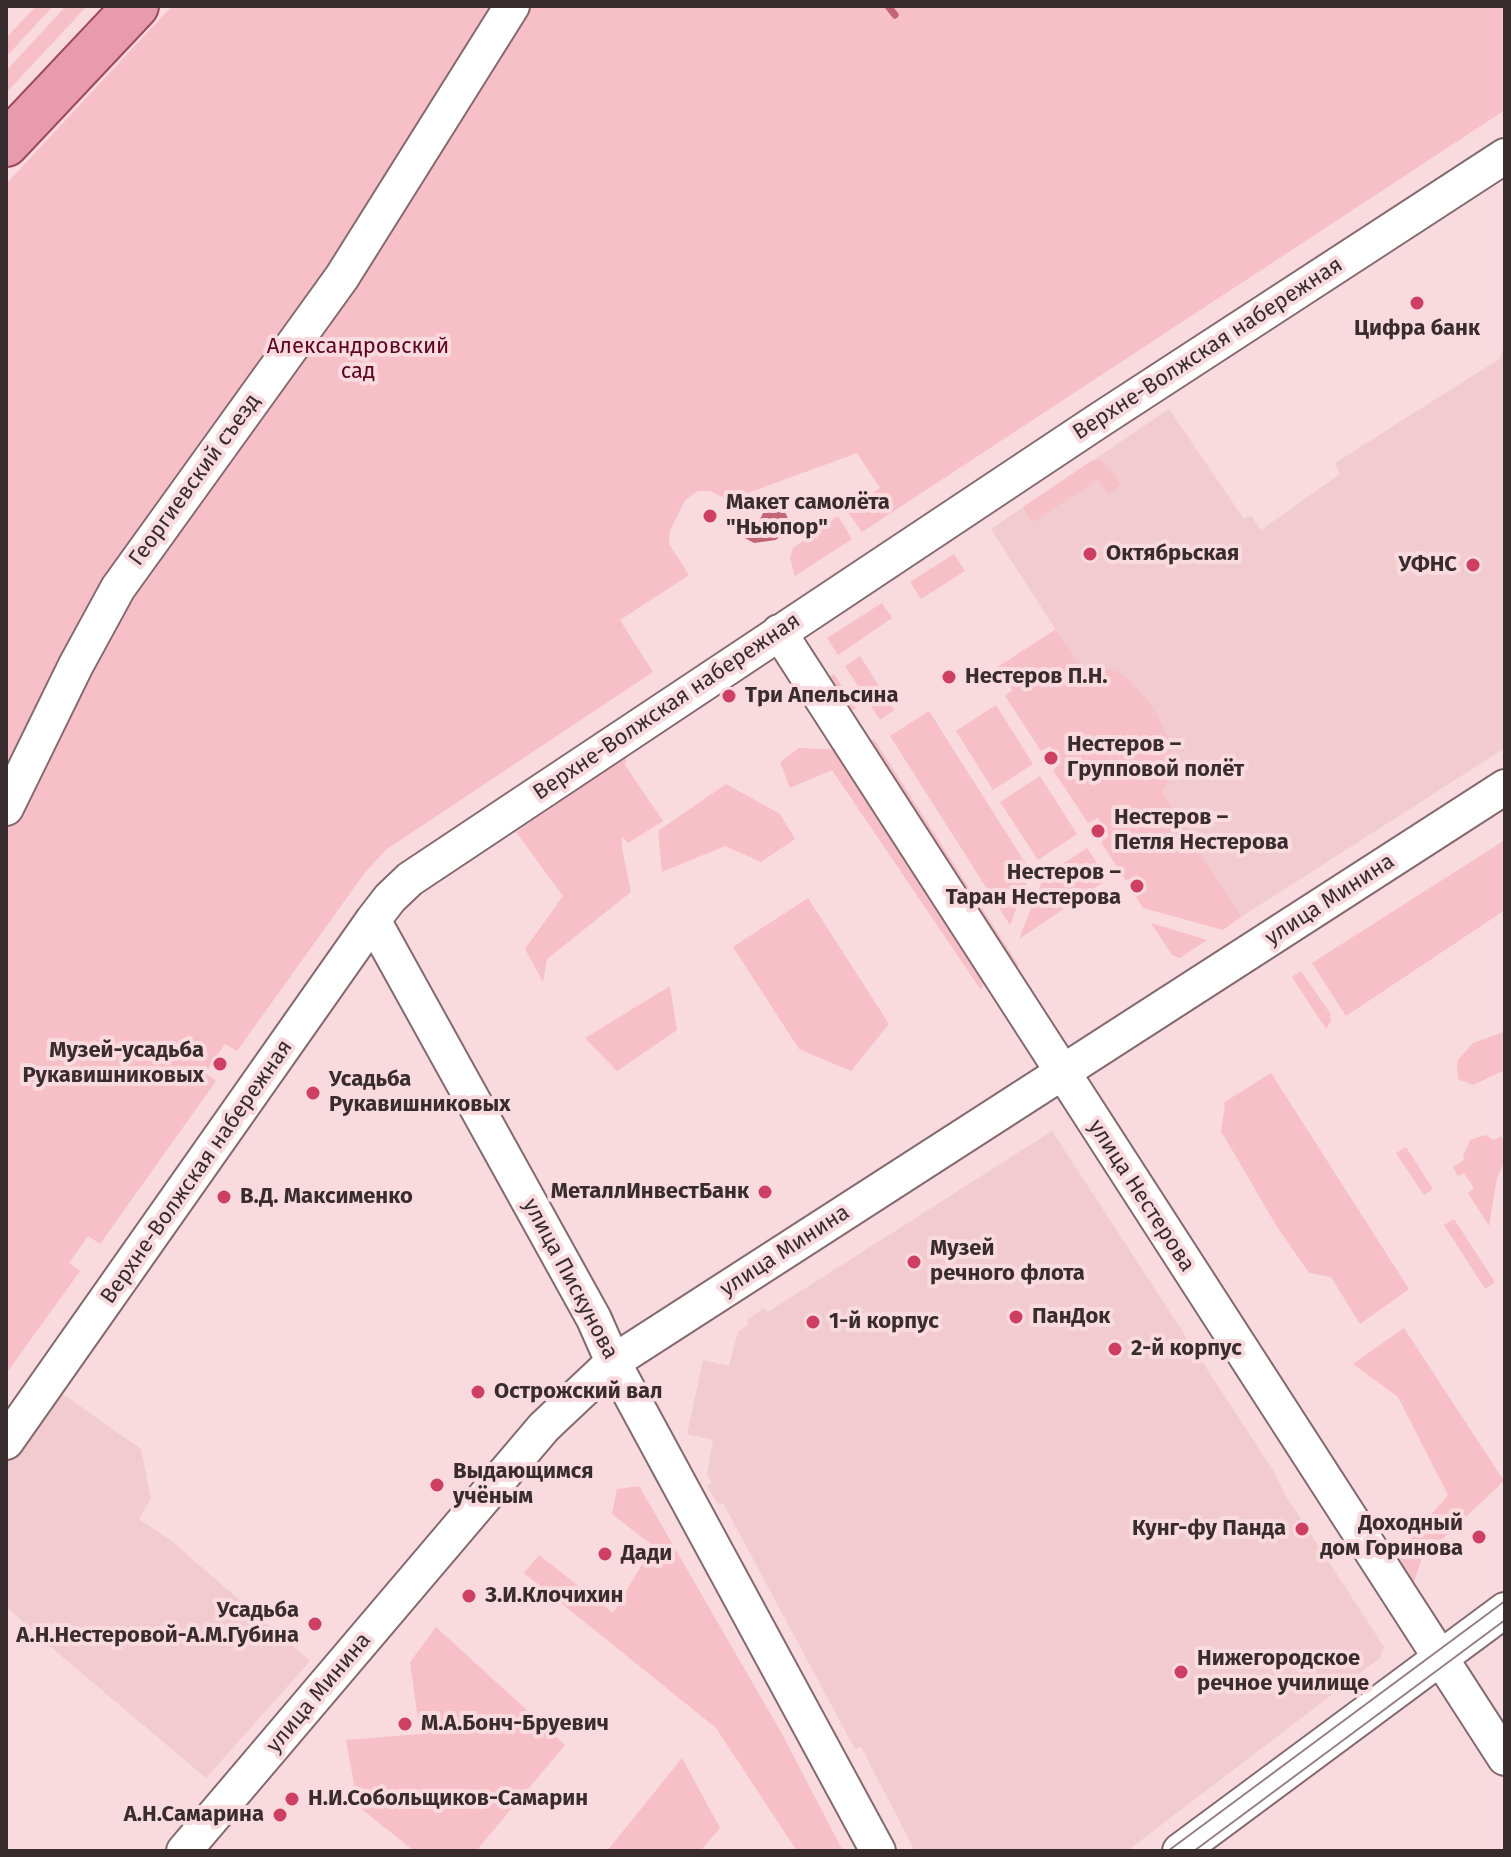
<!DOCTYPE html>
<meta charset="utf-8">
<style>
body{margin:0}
#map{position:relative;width:1511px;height:1857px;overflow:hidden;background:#f9dade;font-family:"Fira Sans",sans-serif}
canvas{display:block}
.frame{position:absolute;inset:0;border:8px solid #382c2e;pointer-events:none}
</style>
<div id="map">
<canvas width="1511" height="1857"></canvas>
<div class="frame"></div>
</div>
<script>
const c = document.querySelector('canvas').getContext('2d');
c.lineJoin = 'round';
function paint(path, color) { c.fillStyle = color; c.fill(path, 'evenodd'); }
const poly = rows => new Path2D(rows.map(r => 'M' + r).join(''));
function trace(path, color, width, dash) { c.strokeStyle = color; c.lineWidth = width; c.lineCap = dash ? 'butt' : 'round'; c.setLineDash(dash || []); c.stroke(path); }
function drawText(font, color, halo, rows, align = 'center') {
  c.font = font + ' "Fira Sans",sans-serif'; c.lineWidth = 8; c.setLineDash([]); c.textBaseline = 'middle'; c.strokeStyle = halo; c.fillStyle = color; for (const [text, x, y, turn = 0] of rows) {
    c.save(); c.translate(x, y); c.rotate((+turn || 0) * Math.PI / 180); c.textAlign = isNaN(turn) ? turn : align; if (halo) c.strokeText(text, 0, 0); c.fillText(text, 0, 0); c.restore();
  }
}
paint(poly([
 [1505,345,1505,748,1241,917,991,529,1169,409,1244,519,1251,516,1261,530,1340,474,1335,463,1499,359],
 [1052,1131,1274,1472,1284,1493,1384,1647,1380,1658,1127,1851,915,1851,861,1747,855,1749,723,1503,718,1504,707,1486,712,1483,707,1474,713,1440,687,1434,703,1360,729,1366,738,1332,749,1324,747,1320,764,1308,768,1312],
 [50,1385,141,1449,151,1499,139,1519,169,1539,310,1661,206,1778,46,1643,6,1606,6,1447]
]), '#f1cbd0');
paint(poly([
 [36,6,53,6,6,57,6,38],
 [66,6,87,6,6,93,6,71],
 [172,6,1505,6,1505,110,862,532,847,511,880,488,857,453,729,500,710,491,698,491,685,500,670,531,669,544,689,575,620,620,653,672,387,849,366,871,237,1051,225,1044,205,1073,216,1081,100,1244,88,1236,69,1263,80,1271,6,1374,6,184],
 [1099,460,1106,464,1121,485,1108,494,1098,479,1033,522,1023,507,1091,461],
 [838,516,852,539,795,576,790,558,793,548],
 [954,554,965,571,921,599,910,582],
 [882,603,892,618,838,655,827,638],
 [1056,629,1083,669,1099,667,1116,671,1128,679,1145,697,1158,717,1169,739,1171,765,1167,783,1162,792,1241,917,1223,930,1143,908,1136,897,1147,890,1137,875,1126,881,1101,842,1109,836,1098,818,1088,823,1053,770,1061,763,1050,746,1041,751,1005,696,1012,690,1004,677,996,682,990,672],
 [860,656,894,710,880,720,845,666],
 [834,674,856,708,842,717,820,683],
 [996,705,1033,764,993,790,956,731],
 [929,711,1031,872,1010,925,890,736],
 [874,739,1019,966,1006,974,862,747],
 [799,748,847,750,989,971,981,990,832,770,790,788,780,762],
 [626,757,625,765,663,821,628,843,622,836,622,848,631,892,547,959,543,982,525,949,563,896,516,832],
 [1040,776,1077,834,1038,860,1000,802],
 [726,784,780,814,795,839,761,862,725,846,662,872,658,831],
 [1505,840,1505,910,1346,1016,1312,963],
 [1087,848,1108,879,1019,939,1044,876],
 [808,898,889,1024,851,1071,799,1049,733,947],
 [1151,923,1207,940,1180,958,1172,955],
 [1301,971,1330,1013,1331,1021,1326,1029,1292,977],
 [670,986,677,1030,617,1071,585,1038],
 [1505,1028,1505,1070,1473,1085,1458,1079,1457,1061,1473,1043,1501,1033],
 [1271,1073,1409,1289,1360,1324,1331,1277,1309,1273,1276,1225,1221,1131,1225,1106,1223,1103],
 [1486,1135,1494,1140,1501,1136,1505,1144,1505,1160,1497,1178,1489,1226,1468,1193,1474,1188,1464,1173,1458,1176,1453,1167,1464,1160,1463,1156,1470,1140],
 [1406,1147,1433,1189,1424,1195,1396,1153],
 [1454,1219,1495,1282,1485,1289,1444,1225],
 [1404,1328,1504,1481,1422,1558,1412,1588,1392,1560,1448,1495,1398,1397,1353,1364],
 [639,1486,782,1734,843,1851,797,1851,716,1728,524,1573,539,1555,613,1613,653,1546,612,1514,617,1489],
 [436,1627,565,1745,476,1851,414,1851,358,1806,346,1740,420,1734,410,1662],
 [682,1758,720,1828,700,1851,607,1851]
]), '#f7bfc7');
paint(poly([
 [775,507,785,512,789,521,785,531,776,540,754,543,736,533,736,526,741,524,748,523,751,528,756,528,763,513]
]), '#c26576');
trace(poly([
 [888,6,895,15]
]), '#c26576', 7);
const minor = poly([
 [779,632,1505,1758],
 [6,808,76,665,118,588,342,277,512,6],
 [373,920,594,1319,613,1362,878,1851],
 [6,1442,373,920,390,898,410,879,1098,421,1505,156],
 [184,1851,544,1427,613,1362,1505,787],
 [1180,1851,1505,1610]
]);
const major = poly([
 [6,144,136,6]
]);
trace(minor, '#846a6e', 38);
trace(major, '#9f495c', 48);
trace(minor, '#fff', 34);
trace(major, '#e79bac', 44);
trace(poly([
 [1168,1851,1505,1601],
 [1194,1851,1505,1620]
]), '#958083', 2);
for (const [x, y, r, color] of [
 [1417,303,8,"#ce3f64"],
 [710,516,8,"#ce3f64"],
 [1090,554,8,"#ce3f64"],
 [1473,565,8,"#ce3f64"],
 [949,677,8,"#ce3f64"],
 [729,696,8,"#ce3f64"],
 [1051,758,8,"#ce3f64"],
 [1098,831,8,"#ce3f64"],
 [1137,886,8,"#ce3f64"],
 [220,1064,8,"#ce3f64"],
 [313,1093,8,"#ce3f64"],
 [765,1192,8,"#ce3f64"],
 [224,1197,8,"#ce3f64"],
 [914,1262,8,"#ce3f64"],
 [1016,1317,8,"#ce3f64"],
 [813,1322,8,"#ce3f64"],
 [1115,1349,8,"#ce3f64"],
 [478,1392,8,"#ce3f64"],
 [437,1485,8,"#ce3f64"],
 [1302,1529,8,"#ce3f64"],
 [1479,1537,8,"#ce3f64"],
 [605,1554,8,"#ce3f64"],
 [469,1596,8,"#ce3f64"],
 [315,1624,8,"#ce3f64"],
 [1181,1672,8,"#ce3f64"],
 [405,1724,8,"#ce3f64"],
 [292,1799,8,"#ce3f64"],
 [280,1815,8,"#ce3f64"]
]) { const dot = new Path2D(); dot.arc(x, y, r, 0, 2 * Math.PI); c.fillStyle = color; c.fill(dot); trace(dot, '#f9dade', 3); }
drawText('bold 22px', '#382c2e', '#f9dade', [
 ["Цифра банк",1417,329,"center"],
 ["Макет самолёта",726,503],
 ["\"Ньюпор\"",726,528],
 ["Октябрьская",1106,554],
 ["УФНС",1457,565,"right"],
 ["Нестеров П.Н.",965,677],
 ["Три Апельсина",745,696],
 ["Нестеров –",1067,745],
 ["Групповой полёт",1067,770],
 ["Нестеров –",1114,818],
 ["Петля Нестерова",1114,843],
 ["Нестеров –",1121,873,"right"],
 ["Таран Нестерова",1121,898,"right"],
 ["Музей-усадьба",204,1051,"right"],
 ["Рукавишниковых",204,1076,"right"],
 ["Усадьба",329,1080],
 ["Рукавишниковых",329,1105],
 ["МеталлИнвестБанк",749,1192,"right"],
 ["В.Д. Максименко",240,1197],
 ["Музей",930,1249],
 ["речного флота",930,1274],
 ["ПанДок",1032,1317],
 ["1-й корпус",829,1322],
 ["2-й корпус",1131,1349],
 ["Острожский вал",494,1392],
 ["Выдающимся",453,1472],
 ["учёным",453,1497],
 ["Доходный",1463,1524,"right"],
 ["дом Горинова",1463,1549,"right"],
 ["Кунг-фу Панда",1286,1529,"right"],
 ["Дади",621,1554],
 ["З.И.Клочихин",485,1596],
 ["Усадьба",299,1611,"right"],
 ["А.Н.Нестеровой-А.М.Губина",299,1636,"right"],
 ["Нижегородское",1197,1659],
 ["речное училище",1197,1684],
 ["М.А.Бонч-Бруевич",421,1724],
 ["Н.И.Собольщиков-Самарин",308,1799],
 ["А.Н.Самарина",264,1815,"right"]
], 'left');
drawText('22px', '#5d0423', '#f9dade', [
 ["Александровский",358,347],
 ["сад",358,372]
]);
drawText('22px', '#382c2e', '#f9dade', [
 ["Верхне-Волжская набережная",1208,349,-33],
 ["Георгиевский съезд",195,480,-54],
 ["Верхне-Волжская набережная",667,707,-34],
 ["улица Минина",1330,900,-33],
 ["Верхне-Волжская набережная",197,1172,-55],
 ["улица Нестерова",1141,1196,57],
 ["улица Минина",785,1251,-33],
 ["улица Пискунова",570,1279,62],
 ["улица Минина",319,1693,-50]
]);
</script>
